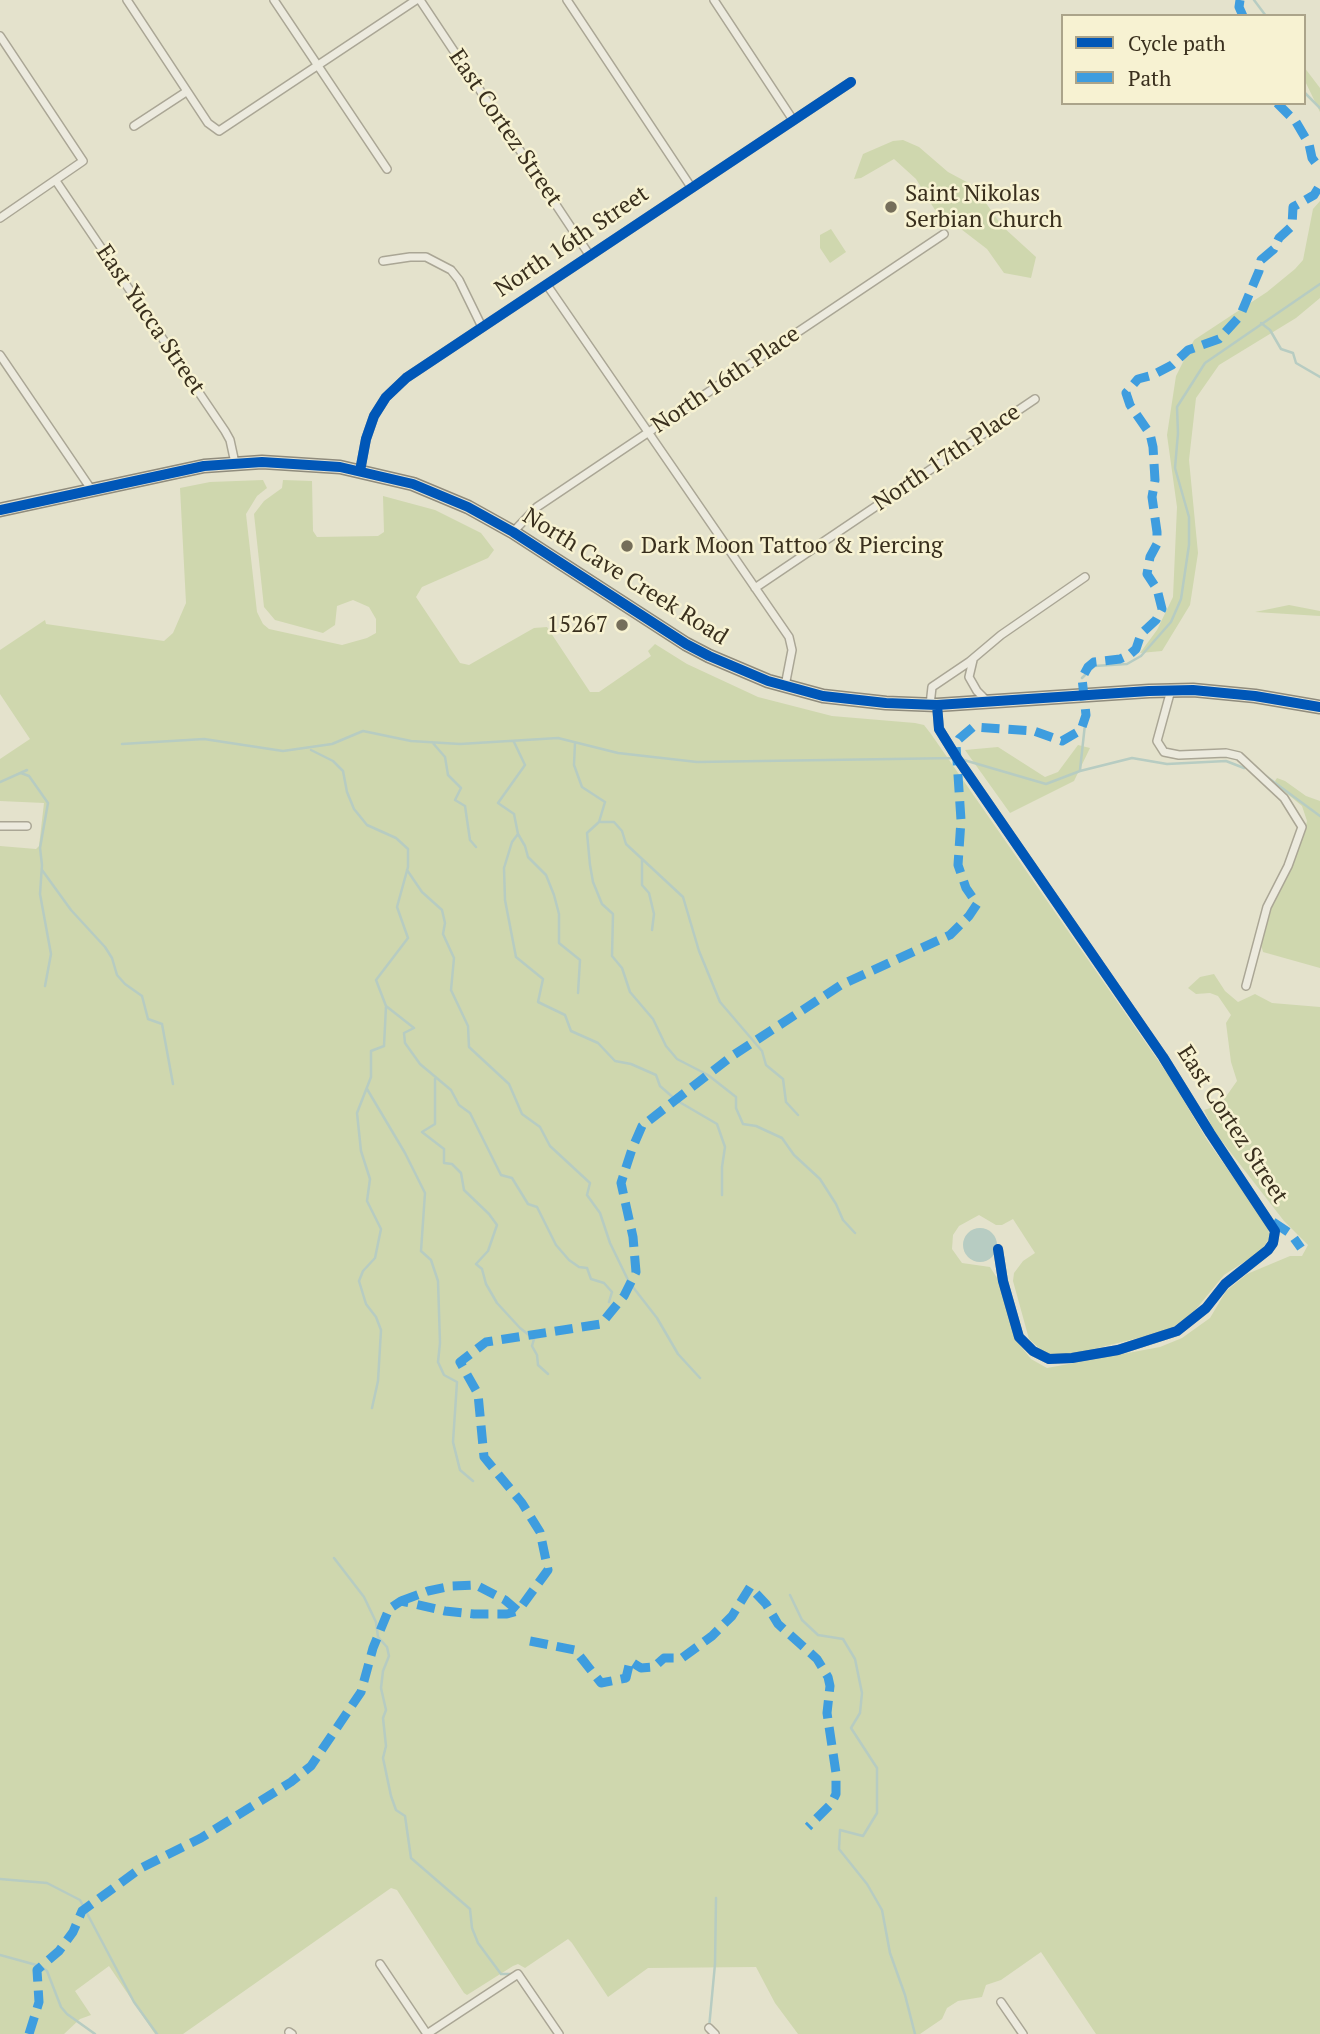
<!DOCTYPE html>
<style>
body{margin:0}
#map{position:relative;width:1320px;height:2034px;overflow:hidden;background:#e4e2cc;font-family:"PT Serif",serif}
canvas{display:block}
.legend{position:absolute;left:1061px;top:14px;width:245px;height:91px;box-sizing:border-box;background:#f7f2d2;border:2px solid #aba48a;margin:0;padding:9px 12px;list-style:none;font-size:21px;color:#392f1d}
.legend li{display:flex;align-items:center;gap:14px;height:35px}
.legend b{width:35px;border:2px solid #aba48a}
</style>
<div id="map">
<canvas width="1320" height="2034"></canvas>
<ul class="legend">
<li><b style="height:9px;background:#0057b8"></b>Cycle path</li>
<li><b style="height:9px;background:#3e9ddf"></b>Path</li>
</ul>
</div>
<script>
const c = document.querySelector('canvas').getContext('2d');
c.lineJoin = 'round';
function paint(path, color) { c.fillStyle = color; c.fill(path, 'evenodd'); }
const poly = rows => new Path2D(rows.map(r => 'M' + r).join(''));
function trace(path, color, width, dash) { c.strokeStyle = color; c.lineWidth = width; c.lineCap = dash ? 'butt' : 'round'; c.setLineDash(dash || []); c.stroke(path); }
function drawText(font, color, halo, rows, align = 'center') {
  c.font = font + ' "PT Serif",serif'; c.lineWidth = 5; c.setLineDash([]); c.textBaseline = 'middle'; c.strokeStyle = halo; c.fillStyle = color; for (const [text, x, y, turn = 0] of rows) {
    c.save(); c.translate(x, y); c.rotate((+turn || 0) * Math.PI / 180); c.textAlign = isNaN(turn) ? turn : align; if (halo) c.strokeText(text, 0, 0); c.fillText(text, 0, 0); c.restore();
  }
}
paint(poly([
 [1304,67,1320,88,1320,112,1304,79],
 [903,140,919,147,948,172,974,186,1002,226,1036,257,1031,278,1004,273,987,249,961,229,943,223,916,179,894,159,861,178,854,179,863,154,893,141],
 [1320,201,1320,298,1296,318,1219,365,1196,398,1189,460,1198,553,1190,605,1162,651,1140,653,1157,630,1173,597,1177,507,1167,435,1176,376,1194,340,1267,292,1295,269,1303,260,1313,209],
 [831,229,846,252,830,263,820,248,820,235],
 [263,480,267,488,257,496,246,514,257,612,263,624,269,629,342,645,367,638,376,633,376,619,369,607,353,600,337,606,335,625,323,633,275,620,264,607,254,514,264,501,282,488,283,480,312,481,313,531,317,537,378,536,384,532,383,496,435,510,481,533,494,550,488,558,422,587,416,597,460,663,469,665,534,628,547,627,590,692,599,692,651,656,648,651,655,644,687,664,758,697,832,716,915,723,924,725,931,734,1171,1079,1207,1140,1267,1225,1270,1237,1261,1251,1224,1275,1192,1314,1167,1331,1057,1358,1041,1350,1029,1339,1013,1281,1014,1273,1023,1261,1035,1253,1013,1219,1002,1225,996,1225,979,1215,959,1226,953,1235,952,1249,962,1263,990,1267,1001,1284,1017,1341,1031,1359,1047,1368,1160,1347,1182,1338,1210,1318,1226,1291,1247,1274,1290,1256,1302,1256,1308,1245,1284,1221,1214,1131,1204,1110,1220,1105,1237,1081,1231,1062,1226,1023,1231,1015,1218,996,1210,993,1196,994,1188,988,1200,977,1214,974,1225,991,1238,1002,1255,994,1272,1003,1320,1007,1320,2034,1096,2034,1041,1952,1001,1980,986,1985,982,1997,958,2001,947,2008,942,2019,920,2034,798,2034,775,2003,756,1967,648,1968,608,1997,572,1943,568,1939,525,1968,518,1964,513,1966,467,1995,464,1993,397,1890,391,1888,183,2034,155,2034,109,1966,75,1991,91,2015,80,2019,64,2034,0,2034,0,846,36,849,39,846,44,803,0,801,0,759,30,739,0,694,0,650,45,620,46,624,164,641,173,633,186,603,180,488,210,482],
 [1289,605,1320,611,1320,616,1255,612],
 [1078,745,1090,748,1074,781,1010,813,965,750,998,747,1045,777,1058,772],
 [1277,778,1285,781,1306,796,1320,801,1320,968,1263,952,1260,941,1274,894,1289,874,1304,834,1307,821,1302,806,1279,787,1275,781]
]), '#cfd7ae');
paint(poly([
 '963 1245a17 17 0 1 1 34 0a17 17 0 1 1-34 0Z'
]), '#b7ccc2');
trace(poly([
 [1254,0,1266,16],
 [1304,92,1320,108],
 [1261,323,1270,330,1281,349,1293,353,1296,363,1320,377],
 [1082,678,1094,666,1127,664,1141,656,1171,622,1181,599,1189,545,1189,517,1175,468,1178,433,1177,407,1205,363,1320,284],
 [432,742,445,757,448,775,461,788,455,800,465,806,470,840,476,847],
 [514,742,525,765,498,803,514,814,518,834,512,842,504,868,505,900,516,957,543,979,538,1002,565,1015,571,1031,598,1043,615,1061,631,1064,656,1075,660,1086,676,1100,717,1124,725,1147,722,1167,722,1195],
 [575,743,574,765,582,787,605,802,599,822,587,833,590,865,593,882,602,904,613,914,612,956,622,968,630,992,653,1019,666,1046,677,1059,708,1075,736,1097,736,1108,743,1124,756,1126,782,1138,794,1155,820,1179,836,1204,843,1220,855,1233],
 [122,744,204,739,283,751,332,744,363,731,411,741,460,744,558,738,618,753,697,762,957,758,1046,784,1080,771,1132,758,1167,764,1226,761,1244,768],
 [311,750,333,761,343,771,347,792,354,809,367,825,396,838,408,849,408,867,397,907,408,938,376,980,386,1006,384,1046,371,1051,371,1077,357,1113,361,1151,370,1179,367,1201,381,1229,375,1258,363,1271,359,1281,366,1304,376,1317,381,1330,378,1381,372,1408],
 [1080,770,1086,715],
 [21,773,29,776,48,803,40,848,42,865,40,894,51,954,45,986],
 [1263,774,1320,816],
 [0,782,27,770],
 [601,822,614,822,622,831,626,844,683,897,699,951,720,1002,762,1051,766,1065,783,1079,786,1102,798,1115],
 [518,834,525,846,528,857,546,875,554,895,559,914,559,943,580,960,578,993],
 [642,860,642,885,649,893,654,914,652,930],
 [42,870,71,910,105,947,112,958,117,975,125,984,142,996,148,1019,162,1024,173,1084],
 [407,870,422,892,442,910,445,923,443,934,454,958,451,990,468,1026,469,1047,509,1084,522,1114,540,1127,550,1146,590,1183,587,1195,600,1213,610,1243,629,1282,657,1318,678,1354,700,1378],
 [386,1006,414,1028,404,1033,405,1043,420,1064,451,1090,459,1105,470,1113,501,1175,512,1178,528,1204,537,1207,556,1245,569,1260,579,1267,587,1268,591,1279,604,1283,612,1292,609,1302],
 [435,1079,435,1124,422,1132,444,1149,444,1163,452,1164,461,1173,464,1190,489,1214,497,1225,488,1251,476,1264,482,1269,486,1284,497,1303,520,1328,534,1339,532,1346,537,1355,538,1365,548,1374],
 [367,1089,405,1153,425,1193,421,1251,431,1260,438,1281,440,1343,438,1362,444,1375,457,1382,453,1442,460,1470,473,1481],
 [334,1558,364,1597,376,1622,378,1637,387,1647,389,1656,383,1671,381,1688,386,1710,383,1718,386,1746,383,1758,391,1796,396,1810,405,1816,411,1858,470,1909,472,1928,478,1943,501,1974,515,1974],
 [790,1595,802,1620,818,1635,843,1639,855,1659,862,1693,860,1713,851,1728,877,1768,877,1813,863,1836,840,1830,839,1849,867,1884,882,1910,890,1953,905,1995,915,2034],
 [0,1879,47,1883,80,1900,134,2002,157,2034],
 [0,1955,40,1966,47,1971,61,2007,67,2014,95,2034],
 [709,2028,715,1964,716,1898]
]), '#b7ccc2', 2.5);
const minor = poly([
 [127,0,208,123,219,131,416,0],
 [274,0,387,169],
 [420,0,590,256],
 [567,0,691,187],
 [714,0,793,120],
 [0,36,83,161,0,218],
 [134,126,186,92],
 [56,181,225,431,230,440,235,463],
 [383,261,410,257,426,257,451,270,459,280,482,327],
 [547,285,789,637,792,650,785,686],
 [0,355,91,489],
 [360,471,366,439,374,416,386,397,406,378,851,82],
 [513,532,537,507,944,234],
 [755,588,1035,399],
 [973,660,969,677,977,691,987,701],
 [1171,690,1157,741,1164,752,1179,755,1226,753,1239,756,1284,798,1302,827,1288,866,1267,907,1246,986],
 [930,705,932,687,969,662,1001,635,1085,577],
 [937,705,939,729,957,758,1163,1057,1210,1133,1275,1231,1273,1243,1268,1250,1225,1284,1206,1308,1177,1331,1118,1350,1072,1358,1049,1359,1033,1351,1019,1337,1003,1281,998,1249],
 [0,826,27,826],
 [380,1964,427,2034],
 [1001,2002,1023,2034],
 [709,2028,715,2034],
 [289,2032,292,2034],
 [427,2034,518,1974,559,2034]
]);
const primary = poly([
 [0,510,204,466,262,462,340,467,413,484,468,507,513,532,686,644,709,656,768,681,823,696,886,703,937,705,1149,691,1193,690,1255,696,1320,707]
]);
trace(minor, '#aaa695', 10);
trace(primary, '#8f8b7c', 15);
trace(minor, '#eceade', 7);
trace(primary, '#e5e2cf', 12);
trace(poly([
 [1240,0,1239,7,1243,16],
 [1277,103,1296,122,1309,144,1312,158,1320,169],
 [1273,1222,1291,1234,1301,1248],
 [401,1601,428,1591,452,1586,476,1585,505,1600,518,1611,548,1570,540,1532,522,1503,484,1457,478,1394,460,1362,486,1342,601,1324,624,1296,636,1272,633,1237,621,1183,632,1149,642,1126,732,1056,841,985,950,935,969,916,977,904,966,888,958,865,961,820,956,745,959,739,973,727,1034,731,1062,741,1081,730,1086,715,1082,678,1088,667,1094,662,1120,659,1129,655,1136,649,1141,634,1156,620,1162,609,1157,589,1147,574,1150,557,1157,544,1157,532,1152,497,1155,480,1153,447,1150,434,1130,405,1126,393,1138,379,1153,375,1172,365,1188,350,1219,339,1240,316,1259,271,1261,260,1274,249,1279,238,1292,226,1293,207,1314,195,1320,185],
 [530,1641,575,1650,601,1683,626,1678,630,1661,641,1668,654,1667,664,1658,682,1658,712,1636,732,1616,750,1587,766,1604,778,1624,817,1659,828,1677,830,1686,827,1713,836,1773,836,1794,831,1804,808,1827],
 [29,2034,39,2002,37,1970,59,1951,73,1932,82,1911,141,1868,201,1838,291,1782,311,1766,361,1692,373,1648,389,1609,401,1601,445,1611,474,1614,507,1614,518,1611]
]), '#3e9ddf', 9, [18, 9]);
trace(poly([
 [360,471,366,439,374,416,386,397,406,378,851,82],
 [0,510,204,466,262,462,340,467,413,484,468,507,513,532,686,644,709,656,768,681,823,696,886,703,937,705,1149,691,1193,690,1255,696,1320,707],
 [937,705,939,729,957,758,1163,1057,1210,1133,1275,1231,1273,1243,1268,1250,1225,1284,1206,1308,1177,1331,1118,1350,1072,1358,1049,1359,1033,1351,1019,1337,1003,1281,998,1249]
]), '#0057b8', 10);
for (const [x, y, r, color] of [
 [891,207,7,"#756e5a"],
 [627,546,7,"#756e5a"],
 [622,625,7,"#756e5a"]
]) { const dot = new Path2D(); dot.arc(x, y, r, 0, 2 * Math.PI); c.fillStyle = color; c.fill(dot); trace(dot, '#f7f2d2', 2.5); }
drawText('23px', '#392f1d', '#f7f2d2', [
 ["East Cortez Street",505,128,56],
 ["North 16th Street",572,242,-34],
 ["East Yucca Street",150,320,56],
 ["North 16th Place",726,380,-34],
 ["North 17th Place",947,458,-34],
 ["North Cave Creek Road",625,577,32],
 ["East Cortez Street",1232,1125,57]
]);
drawText('23px', '#392f1d', '#f7f2d2', [
 ["Saint Nikolas",905,194],
 ["Serbian Church",905,220],
 ["Dark Moon Tattoo & Piercing",641,546],
 ["15267",608,625,"right"]
], 'left');
</script>
